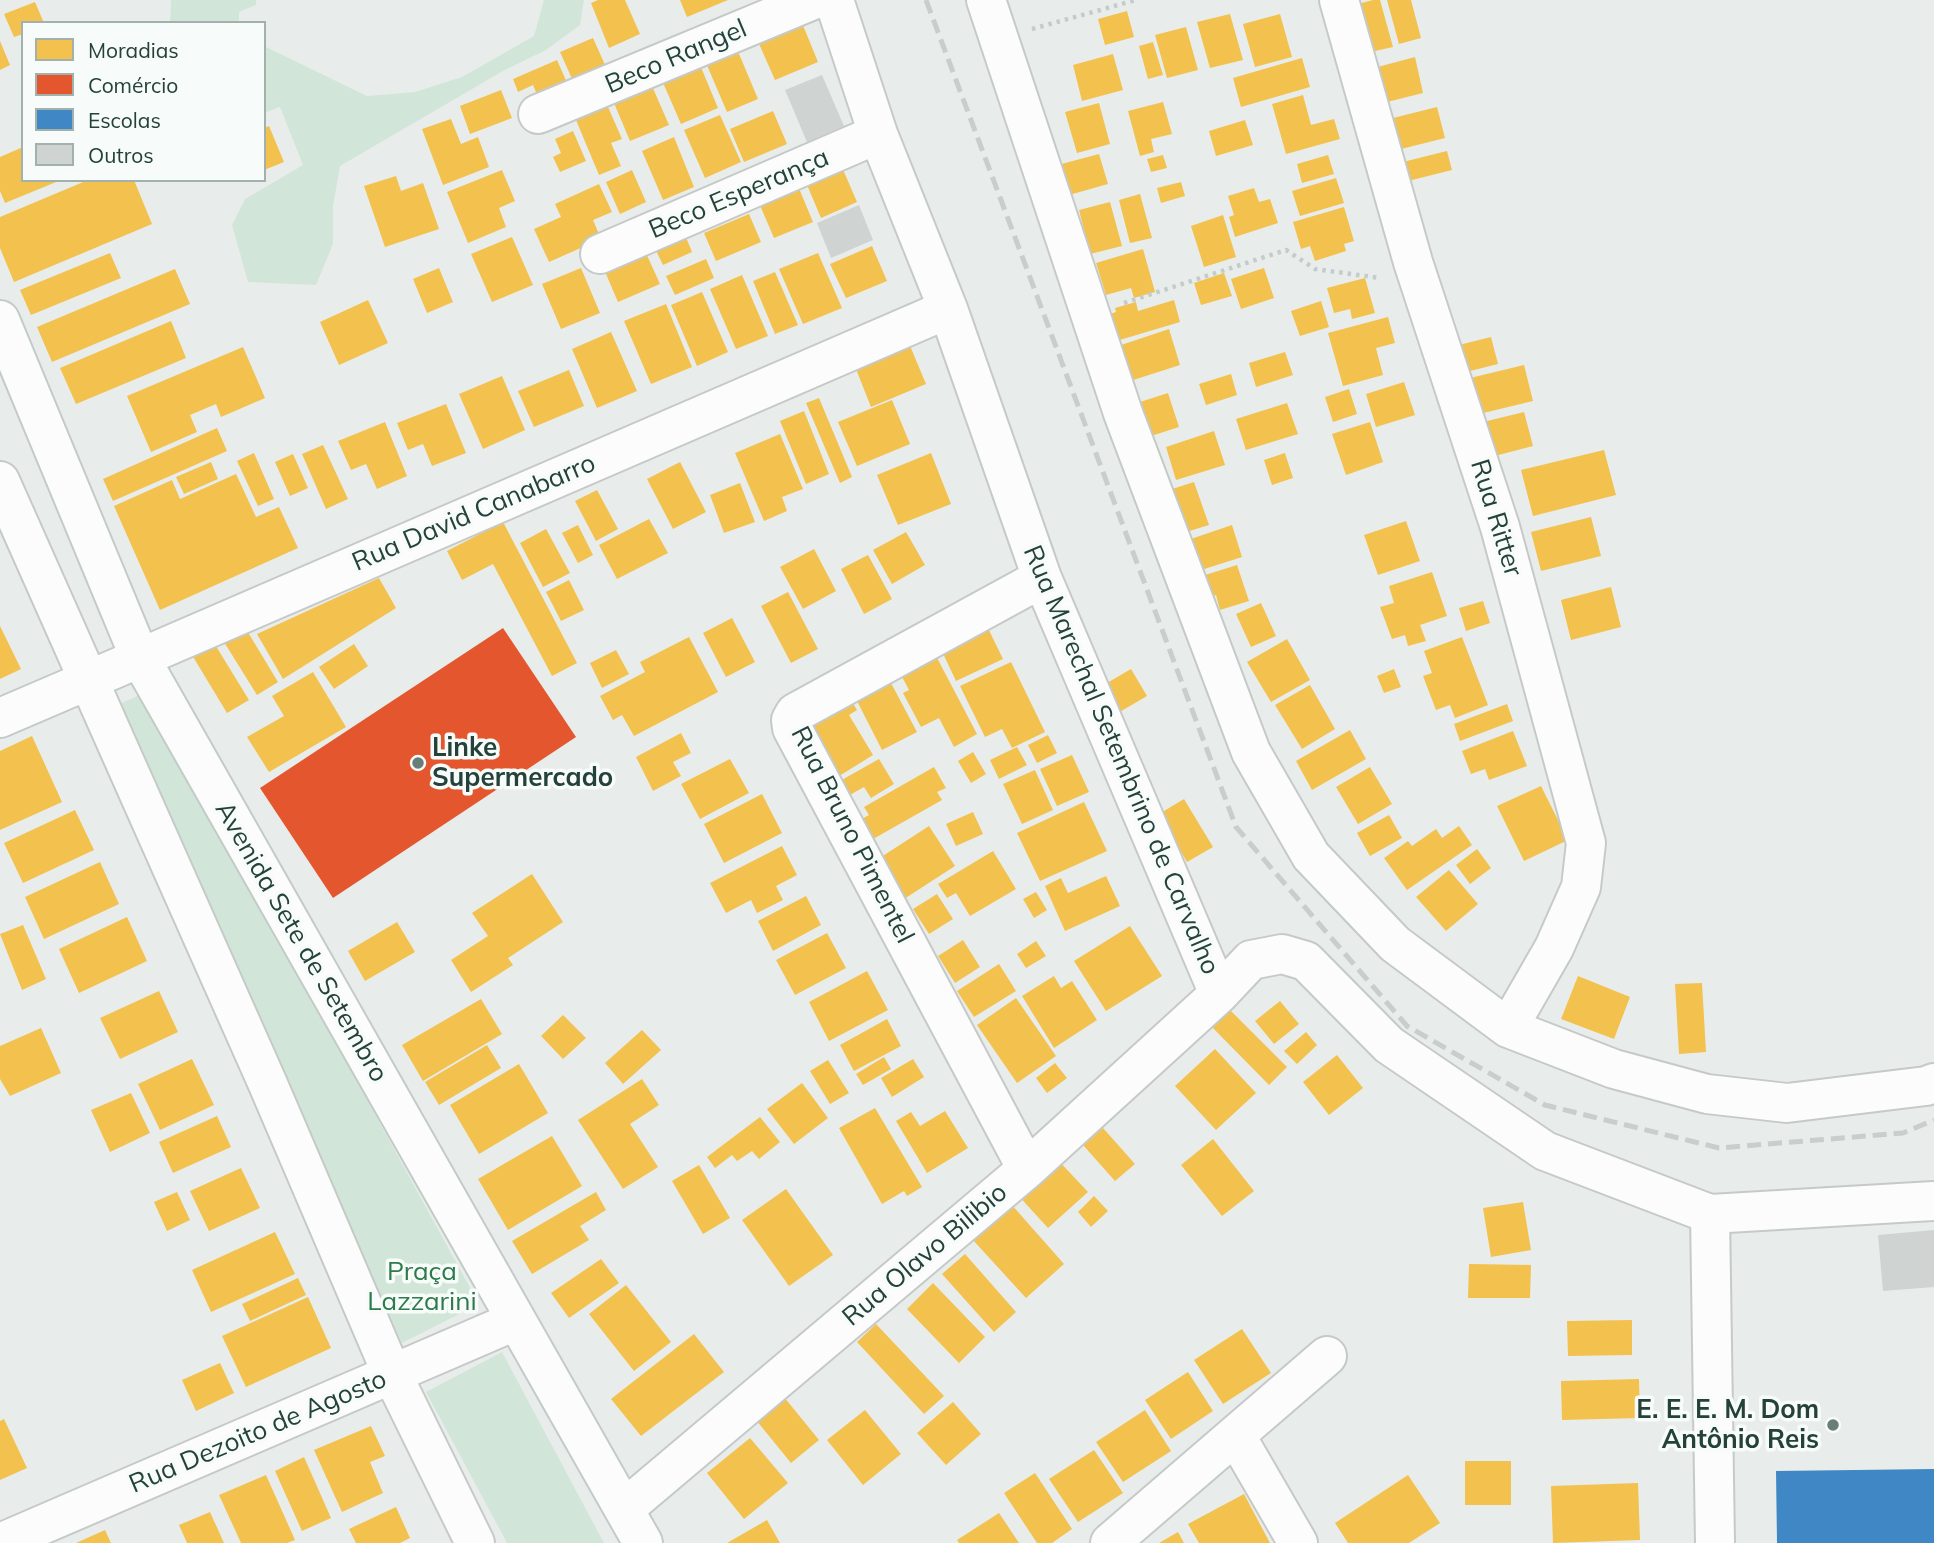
<!DOCTYPE html>
<meta charset="utf-8">
<style>
body{margin:0}
#map{position:relative;width:1934px;height:1543px;overflow:hidden;background:#e8edeb;font-family:Mulish,sans-serif}
canvas{display:block}
.legend{position:absolute;left:21px;top:21px;width:245px;height:161px;box-sizing:border-box;background:#f7fbf9;border:2px solid #a3b1ad;margin:0;padding:9px 12px;list-style:none;font-size:21px;color:#24423a}
.legend li{display:flex;align-items:center;gap:14px;height:35px}
.legend b{width:35px;border:2px solid #a3b1ad}
</style>
<div id="map">
<canvas width="1934" height="1543"></canvas>
<ul class="legend">
<li><b style="height:19px;background:#f2c14e"></b>Moradias</li>
<li><b style="height:19px;background:#e4572e"></b>Comércio</li>
<li><b style="height:19px;background:#3f88c5"></b>Escolas</li>
<li><b style="height:19px;background:#cfd4d2"></b>Outros</li>
</ul>
</div>
<script>
const c = document.querySelector('canvas').getContext('2d');
c.lineJoin = 'round';
function paint(path, color) { c.fillStyle = color; c.fill(path, 'evenodd'); }
const poly = rows => new Path2D(rows.map(r => 'M' + r).join(''));
function trace(path, color, width, dash) { c.strokeStyle = color; c.lineWidth = width; c.lineCap = dash ? 'butt' : 'round'; c.setLineDash(dash || []); c.stroke(path); }
function drawText(font, color, halo, rows, align = 'center') {
  c.font = font + ' Mulish,sans-serif'; c.lineWidth = 7; c.setLineDash([]); c.textBaseline = 'middle'; c.strokeStyle = halo; c.fillStyle = color; for (const [text, x, y, turn = 0] of rows) {
    c.save(); c.translate(x, y); c.rotate((+turn || 0) * Math.PI / 180); c.textAlign = isNaN(turn) ? turn : align; if (halo) c.strokeText(text, 0, 0); c.fillText(text, 0, 0); c.restore();
  }
}
paint(poly([
 [171,0,256,0,256,5,239,12,239,23,170,23],
 [544,0,584,0,580,25,546,50,503,71,340,166,333,206,333,244,316,285,248,282,232,225,245,199,303,165,280,107,264,113,264,46,367,96,415,92,462,77,534,36],
 [144,693,479,1304,402,1343,106,710],
 [502,1352,604,1543,507,1543,426,1392]
]), '#d1e6d8');
paint(poly([
 [598,0,625,0,640,34,609,48,591,3],
 [680,0,728,0,687,17],
 [1373,0,1380,0,1393,47,1366,53,1354,5],
 [1387,0,1411,0,1421,38,1399,44],
 [35,2,44,23,23,23,23,34,14,37,4,14],
 [1127,11,1134,37,1105,45,1098,19],
 [1230,14,1243,60,1210,68,1197,22],
 [1280,14,1292,57,1255,67,1243,24],
 [800,18,818,62,775,80,756,37],
 [1186,27,1198,70,1167,78,1155,35],
 [593,38,606,67,573,81,560,52],
 [0,41,10,65,0,70],
 [734,42,758,99,727,112,703,56],
 [1153,42,1163,75,1148,79,1139,46],
 [695,53,718,108,681,124,657,69],
 [1113,54,1123,90,1082,101,1073,65],
 [1415,57,1423,93,1383,103,1374,68],
 [1302,58,1310,87,1241,107,1233,78],
 [557,60,568,85,538,97,533,85,518,92,513,79],
 [652,86,669,125,630,141,614,103],
 [501,90,512,118,470,134,460,106],
 [1303,95,1311,125,1334,119,1340,139,1286,154,1272,104],
 [1163,102,1172,134,1151,139,1154,152,1140,156,1128,111],
 [1099,103,1110,144,1077,153,1065,112],
 [608,107,622,139,611,143,621,166,599,175,576,120],
 [1437,107,1445,138,1393,151,1385,120],
 [773,111,787,144,744,162,730,129],
 [720,115,741,162,705,178,684,130],
 [451,119,461,144,478,137,489,167,443,185,422,129],
 [1245,120,1253,145,1216,156,1209,131],
 [269,126,284,162,264,170,264,128],
 [573,131,586,161,560,172,553,157,561,153,555,139],
 [674,137,694,187,663,200,642,151],
 [23,147,23,180,61,180,5,203,0,191,0,157],
 [1447,151,1452,170,1404,182,1399,163],
 [1099,154,1108,184,1062,197,1054,166],
 [1163,155,1167,168,1151,172,1147,159],
 [1328,155,1334,174,1302,183,1297,164],
 [838,158,857,202,821,218,802,173],
 [502,170,515,201,499,208,506,227,468,243,447,192],
 [632,170,646,202,620,214,606,182],
 [396,176,401,191,423,183,439,229,385,247,364,186],
 [1336,178,1344,203,1300,216,1292,191],
 [88,180,134,180,152,224,14,282,0,248,0,217],
 [1181,182,1185,196,1161,203,1157,188],
 [599,184,612,212,593,220,601,239,549,262,534,229,561,217,555,204],
 [798,186,813,222,774,238,759,203],
 [1254,188,1259,202,1270,199,1278,223,1235,237,1229,217,1234,215,1228,196],
 [1140,194,1152,238,1130,243,1119,200],
 [1110,202,1122,246,1090,254,1079,210],
 [1344,207,1354,241,1344,244,1346,251,1315,261,1310,246,1301,249,1293,222],
 [749,214,761,242,716,261,704,233],
 [1223,215,1236,257,1204,267,1191,226],
 [681,225,692,252,663,265,650,238],
 [512,237,533,285,492,302,471,254],
 [641,242,660,284,618,302,600,260],
 [872,246,887,281,846,298,830,264],
 [1143,249,1155,292,1134,298,1131,288,1106,295,1096,263],
 [110,253,121,278,31,315,20,290],
 [818,253,842,308,803,324,779,269],
 [706,259,714,278,675,295,666,276],
 [439,268,453,302,427,313,413,279],
 [581,268,600,313,561,329,542,284],
 [1264,268,1274,298,1241,309,1231,279],
 [175,269,190,304,52,362,37,327],
 [775,272,798,325,775,334,753,281],
 [1224,273,1232,296,1201,305,1194,283],
 [742,275,768,336,736,349,710,289],
 [1365,278,1375,313,1352,319,1350,309,1334,313,1327,288],
 [702,292,728,352,697,366,671,305],
 [368,300,388,343,339,365,320,322],
 [1174,300,1180,322,1113,342,1104,316,1116,312,1115,308,1136,302,1138,311],
 [1321,301,1329,327,1300,336,1291,311],
 [666,304,692,367,651,384,624,321],
 [1388,317,1395,343,1376,348,1383,375,1343,386,1328,333],
 [171,321,186,358,76,404,60,368],
 [1169,329,1180,365,1124,383,1112,348],
 [611,332,637,391,597,408,572,349],
 [1491,337,1498,364,1466,372,1459,345],
 [908,341,926,384,871,407,854,364],
 [243,347,265,398,221,417,216,404,190,415,197,432,151,452,127,396],
 [1285,352,1293,375,1256,387,1249,363],
 [1524,365,1533,401,1475,415,1466,379],
 [569,370,584,406,534,427,518,391],
 [1231,374,1237,395,1206,405,1199,384],
 [502,376,525,430,483,449,459,394],
 [1404,382,1415,415,1376,427,1366,394],
 [1349,389,1357,414,1333,422,1325,397],
 [1168,393,1179,427,1148,437,1137,403],
 [819,398,852,477,840,483,806,403],
 [892,400,910,444,857,466,838,422],
 [1287,403,1298,434,1246,450,1236,419],
 [446,404,466,453,432,466,423,444,408,450,397,423],
 [804,411,829,474,806,484,780,421],
 [1524,412,1533,446,1487,458,1479,423],
 [385,422,407,476,377,489,366,464,351,470,338,441],
 [1370,422,1383,462,1346,475,1332,434],
 [217,428,227,451,113,501,103,479],
 [1214,431,1225,465,1176,480,1166,447],
 [780,434,803,489,782,497,787,511,764,521,735,453],
 [323,445,348,499,326,509,302,454],
 [1604,450,1616,495,1533,516,1521,470],
 [254,453,274,499,258,506,237,461],
 [931,453,951,504,898,525,877,475],
 [1285,453,1293,478,1272,485,1264,460],
 [293,454,308,488,290,496,275,462],
 [211,462,218,479,184,494,176,477],
 [680,462,706,512,673,529,647,479],
 [236,474,256,517,279,507,298,548,160,610,114,506,172,480,180,499],
 [1194,482,1209,525,1183,533,1169,490],
 [740,483,755,522,724,533,710,495],
 [597,490,618,529,596,541,575,501],
 [1591,517,1601,556,1541,571,1531,532],
 [649,519,668,553,617,579,599,545],
 [1406,521,1420,561,1378,575,1364,535],
 [503,522,577,663,552,676,493,564,462,580,447,551],
 [578,525,593,555,578,563,562,533],
 [1232,525,1242,557,1195,572,1185,541],
 [546,529,570,573,543,587,520,543],
 [906,532,925,565,892,584,873,550],
 [814,549,836,591,803,609,780,567],
 [868,555,892,599,864,614,841,569],
 [1237,565,1249,601,1220,610,1216,595,1209,598,1202,576],
 [1432,572,1447,616,1420,625,1426,641,1408,646,1405,635,1392,639,1380,607,1394,603,1389,586],
 [379,578,396,608,283,679,257,634],
 [569,580,584,610,561,621,546,592],
 [1611,587,1621,627,1571,640,1561,600],
 [788,592,818,649,791,663,761,606],
 [1483,601,1490,623,1466,631,1459,608],
 [1261,603,1276,636,1251,647,1236,614],
 [732,618,755,662,726,677,703,633],
 [986,624,1003,659,956,681,940,647],
 [0,626,21,669,0,679],
 [246,629,278,682,257,695,224,642],
 [689,637,718,692,634,736,622,715,613,720,600,696,645,672,640,662],
 [1462,637,1488,705,1455,718,1450,705,1436,710,1423,676,1432,673,1424,651],
 [1287,639,1310,680,1271,702,1247,662],
 [214,643,249,700,227,713,192,655],
 [354,644,368,666,334,689,319,667],
 [616,650,629,674,602,688,590,663],
 [935,654,977,734,954,747,939,718,921,727,903,693,909,690,900,673],
 [1011,662,1045,732,1012,748,1002,729,985,737,960,686],
 [1131,669,1147,696,1111,717,1095,690],
 [1394,669,1401,687,1384,693,1377,676],
 [313,672,346,727,269,772,247,737,284,716,272,696],
 [891,683,917,732,882,750,857,701],
 [1310,685,1335,729,1302,749,1275,705],
 [845,690,857,710,849,715,873,755,836,778,800,718],
 [1507,704,1513,721,1460,741,1454,724],
 [1350,730,1366,759,1312,790,1296,761],
 [1513,731,1527,766,1489,780,1485,769,1471,774,1462,751],
 [681,733,691,753,673,762,681,776,653,791,636,757],
 [1048,735,1057,753,1037,763,1028,745],
 [32,736,62,802,0,830,0,751],
 [1017,747,1027,765,999,779,990,760],
 [973,752,986,774,971,783,958,761],
 [1072,755,1089,792,1057,806,1040,769],
 [730,759,749,793,700,819,681,784],
 [879,759,894,784,871,798,864,787,848,796,840,781],
 [934,767,946,788,937,792,942,800,866,843,855,823,869,815,864,807],
 [1370,767,1392,804,1358,824,1336,787],
 [1035,770,1053,810,1022,824,1003,784],
 [1541,786,1568,840,1524,861,1497,806],
 [762,794,782,833,724,863,704,824],
 [1184,799,1213,847,1187,862,1159,814],
 [1084,802,1107,851,1040,881,1017,833],
 [75,810,94,850,23,883,4,843],
 [973,812,983,834,956,846,946,824],
 [1389,815,1402,838,1370,856,1357,833],
 [929,826,955,866,901,901,875,861],
 [1459,826,1472,845,1407,890,1384,858,1408,841,1412,846,1436,829,1442,838],
 [782,846,797,875,776,886,783,900,757,913,751,900,726,913,710,883],
 [1477,849,1491,868,1470,884,1456,865],
 [993,851,1016,889,970,916,956,893,947,898,938,884],
 [100,862,119,904,44,939,25,897],
 [1449,870,1478,904,1446,931,1416,897],
 [532,874,563,922,508,958,513,965,471,992,451,960,488,936,472,913],
 [1106,876,1120,906,1065,931,1045,886,1061,878,1068,893],
 [1036,892,1047,910,1034,918,1023,899],
 [937,894,953,919,929,934,913,909],
 [806,896,821,925,773,951,758,921],
 [127,917,147,961,79,993,59,949],
 [397,922,415,952,365,981,348,951],
 [23,925,46,979,22,990,0,934],
 [1130,926,1162,976,1106,1011,1074,961],
 [827,933,846,968,795,995,776,960],
 [963,940,980,967,955,983,938,956],
 [1036,941,1046,956,1026,968,1017,954],
 [999,964,1016,991,974,1017,957,991],
 [867,971,888,1010,829,1041,809,1002],
 [1054,976,1061,988,1072,981,1097,1020,1054,1048,1022,996],
 [1578,976,1630,997,1614,1039,1561,1019],
 [1702,983,1706,1052,1679,1054,1675,984],
 [159,991,178,1032,120,1059,100,1018],
 [1016,998,1056,1056,1017,1083,977,1025],
 [481,999,502,1034,423,1081,402,1045],
 [1280,1001,1299,1024,1274,1044,1255,1021],
 [1228,1008,1287,1067,1269,1085,1211,1026],
 [563,1015,586,1038,563,1059,541,1036],
 [887,1019,901,1046,854,1071,840,1045],
 [41,1028,61,1073,10,1096,0,1079,0,1046],
 [642,1030,661,1050,623,1084,605,1063],
 [1306,1032,1317,1045,1297,1064,1284,1051],
 [487,1045,501,1068,439,1105,425,1082],
 [1215,1049,1256,1093,1216,1130,1175,1086],
 [1337,1055,1363,1088,1329,1115,1303,1082],
 [884,1057,891,1069,863,1085,856,1074],
 [192,1059,214,1105,160,1130,138,1084],
 [913,1059,924,1077,892,1097,881,1078],
 [828,1060,849,1093,830,1104,810,1071],
 [1055,1063,1067,1078,1047,1093,1036,1078],
 [519,1064,548,1113,479,1154,450,1105],
 [642,1079,659,1105,630,1124,658,1167,623,1189,578,1120],
 [802,1083,828,1118,794,1144,767,1109],
 [131,1093,150,1133,110,1152,91,1110],
 [875,1108,922,1187,907,1196,904,1191,882,1204,839,1128],
 [945,1111,968,1148,927,1173,896,1121,911,1112,920,1126],
 [217,1116,231,1147,173,1173,159,1142],
 [760,1117,780,1142,759,1159,752,1151,737,1161,732,1155,715,1168,707,1157],
 [1103,1128,1135,1164,1115,1181,1083,1145],
 [552,1136,582,1186,508,1230,478,1179],
 [1213,1139,1254,1191,1222,1216,1181,1165],
 [1056,1158,1088,1192,1048,1228,1016,1193],
 [699,1165,730,1218,703,1234,672,1181],
 [241,1168,260,1208,209,1231,190,1191],
 [786,1189,833,1255,789,1286,742,1220],
 [177,1192,190,1220,167,1231,154,1202],
 [596,1192,606,1210,580,1226,589,1240,532,1274,512,1241],
 [1094,1196,1108,1211,1091,1227,1078,1212],
 [1523,1202,1531,1250,1491,1257,1483,1208],
 [1011,1204,1064,1264,1026,1298,972,1239],
 [275,1232,295,1274,211,1312,192,1270],
 [965,1254,1016,1312,994,1332,942,1274],
 [601,1259,619,1283,569,1318,551,1293],
 [1469,1264,1531,1265,1530,1298,1468,1298],
 [298,1278,306,1295,250,1321,242,1304],
 [933,1283,985,1337,959,1363,907,1309],
 [626,1285,671,1342,634,1371,589,1314],
 [308,1297,331,1348,246,1387,222,1336],
 [1632,1320,1632,1355,1568,1356,1567,1321],
 [876,1324,944,1396,924,1414,857,1342],
 [1242,1329,1271,1373,1223,1404,1194,1360],
 [694,1334,724,1372,641,1436,611,1399],
 [220,1363,234,1393,196,1411,182,1380],
 [1188,1372,1213,1411,1171,1439,1145,1400],
 [1639,1379,1640,1418,1562,1420,1561,1381],
 [784,1397,819,1440,791,1463,756,1420],
 [953,1402,981,1434,946,1465,917,1433],
 [865,1410,901,1454,863,1485,827,1440],
 [1145,1410,1171,1451,1123,1482,1096,1442],
 [4,1419,27,1468,0,1480,0,1421],
 [371,1426,385,1456,370,1462,383,1493,342,1512,314,1450],
 [750,1438,788,1483,744,1519,707,1473],
 [1094,1450,1123,1493,1078,1522,1049,1479],
 [304,1457,331,1518,302,1531,275,1471],
 [1465,1461,1511,1461,1511,1505,1465,1505],
 [1035,1473,1072,1529,1052,1543,1037,1543,1004,1493],
 [266,1475,295,1540,287,1543,241,1543,219,1495],
 [1408,1475,1440,1523,1409,1543,1348,1543,1335,1523],
 [1638,1483,1640,1540,1553,1543,1551,1486],
 [1244,1494,1270,1543,1199,1543,1188,1524],
 [396,1507,410,1538,400,1543,356,1543,349,1529],
 [210,1512,224,1543,187,1543,179,1525],
 [999,1513,1019,1543,959,1543,957,1540],
 [767,1520,780,1543,727,1543],
 [105,1530,111,1543,76,1543],
 [1178,1532,1184,1543,1159,1543]
]), '#f2c14e');
paint(poly([
 [503,628,576,737,333,898,260,788]
]), '#e4572e');
paint(poly([
 [1934,1469,1934,1543,1777,1543,1776,1471]
]), '#3f88c5');
paint(poly([
 [822,75,844,126,807,142,785,90],
 [859,205,873,240,831,258,817,223],
 [1934,1230,1934,1287,1883,1291,1878,1235]
]), '#cfd4d2');
const street = poly([
 [834,0,878,134,948,309,1042,578,1219,994],
 [986,0,1123,413,1251,752,1311,856,1395,944,1508,1028,1614,1069,1707,1094,1787,1103,1926,1086,1934,1083],
 [1339,0,1413,262,1500,527,1586,843,1581,887,1554,948,1508,1028],
 [538,114,813,0],
 [600,254,878,134],
 [0,481,267,1082,392,1374,475,1543],
 [140,658,948,309],
 [1027,1169,792,728,791,720,795,713,1042,578],
 [1710,1214,1715,1543],
 [1236,1436,1298,1543],
 [624,1509,1027,1169,1219,994,1251,960,1282,954,1306,961,1389,1045,1545,1151,1710,1214,1934,1201],
 [0,1543,515,1321],
 [1110,1543,1327,1356]
]);
const secondary = poly([
 [0,320,140,658,643,1543],
 [0,718,140,658]
]);
trace(street, '#c5cac8', 42);
trace(secondary, '#c3cbc8', 42);
trace(poly([
 [1032,29,1136,0],
 [1124,303,1286,250,1315,269,1380,278]
]), '#c3ccca', 4.5, [3.5, 5]);
trace(street, '#fcfcfc', 38);
trace(secondary, '#fcfcfc', 38);
trace(poly([
 [926,0,1236,827,1407,1026,1545,1105,1719,1148,1903,1133,1934,1120]
]), '#c9cdcc', 5, [14, 7]);
for (const [x, y, r, color] of [
 [418,763,7,"#697e78"],
 [1833,1425,7,"#697e78"]
]) { const dot = new Path2D(); dot.arc(x, y, r, 0, 2 * Math.PI); c.fillStyle = color; c.fill(dot); trace(dot, '#f7fbf9', 2.5); }
drawText('26px', '#24423a', '#f7fbf9', [
 ["Beco Rangel",676,57,-23],
 ["Beco Esperança",739,194,-23],
 ["Rua David Canabarro",474,513,-23],
 ["Rua Ritter",1496,518,73],
 ["Rua Marechal Setembrino de Carvalho",1121,760,67],
 ["Rua Bruno Pimentel",852,835,63],
 ["Avenida Sete de Setembro",301,942,60],
 ["Rua Olavo Bilibio",925,1255,-40],
 ["Rua Dezoito de Agosto",258,1432,-23]
]);
drawText('bold 26px', '#24423a', '#f7fbf9', [
 ["Linke",432,748],
 ["Supermercado",432,778],
 ["E. E. E. M. Dom",1819,1410,"right"],
 ["Antônio Reis",1819,1440,"right"]
], 'left');
drawText('26px', '#2d7a4b', '#f7fbf9', [
 ["Praça",422,1272],
 ["Lazzarini",422,1302]
]);
</script>
